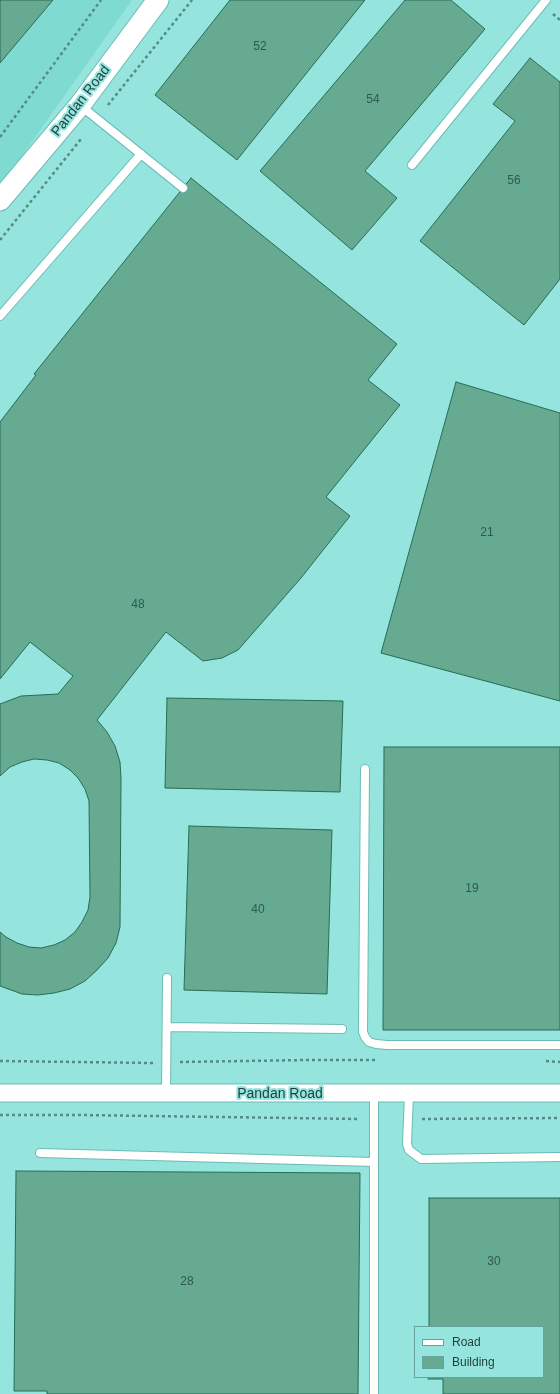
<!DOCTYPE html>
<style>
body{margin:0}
#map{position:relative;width:560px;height:1394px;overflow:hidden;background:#95e5de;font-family:Arial,sans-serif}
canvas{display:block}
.legend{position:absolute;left:414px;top:1326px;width:130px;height:52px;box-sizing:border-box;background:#95e5de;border:1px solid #65a39d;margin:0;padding:5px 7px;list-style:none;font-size:12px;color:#1d3f3c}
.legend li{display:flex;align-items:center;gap:8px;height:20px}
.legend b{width:20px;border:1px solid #65a39d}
</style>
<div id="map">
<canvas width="560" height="1394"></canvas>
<ul class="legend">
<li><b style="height:5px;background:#fff"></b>Road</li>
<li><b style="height:11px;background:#65aa91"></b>Building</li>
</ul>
</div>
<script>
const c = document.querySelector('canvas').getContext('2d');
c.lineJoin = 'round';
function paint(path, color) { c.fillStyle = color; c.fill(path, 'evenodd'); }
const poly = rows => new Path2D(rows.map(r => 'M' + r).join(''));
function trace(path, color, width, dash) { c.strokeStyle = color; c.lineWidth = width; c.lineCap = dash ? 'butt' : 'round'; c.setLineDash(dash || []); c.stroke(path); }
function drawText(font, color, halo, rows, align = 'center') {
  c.font = font + ' Arial,sans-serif'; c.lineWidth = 4; c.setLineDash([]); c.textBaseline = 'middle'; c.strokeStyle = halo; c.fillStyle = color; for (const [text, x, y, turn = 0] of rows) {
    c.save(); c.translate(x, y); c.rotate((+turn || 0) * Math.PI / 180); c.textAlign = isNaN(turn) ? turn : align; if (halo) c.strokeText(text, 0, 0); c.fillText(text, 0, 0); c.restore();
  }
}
paint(poly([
 [0,0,132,0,0,187]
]), '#7fdad2');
const building = poly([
 [0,0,53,0,0,63,0,0],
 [230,0,365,0,237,160,155,95,230,0],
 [405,0,451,0,485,29,365,171,397,198,352,250,260,171,405,0],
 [530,58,560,82,560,279,524,325,420,241,515,121,493,104,530,58],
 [191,178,397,344,368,380,400,405,326,497,350,516,301,578,238,650,222,658,203,661,166,632,97,720,107,732,115,746,120,762,121,779,120,927,116,943,108,958,97,970,85,981,70,989,54,993,38,995,22,994,0,986,0,932,6,937,17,943,29,947,41,948,54,945,65,940,75,932,82,922,88,910,90,897,89,801,85,789,78,778,70,770,59,763,47,760,34,759,22,762,10,767,0,776,0,704,21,696,58,694,73,676,30,642,0,679,0,422,36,375,34,374,191,178],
 [456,382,560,413,560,701,381,653,456,382],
 [167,698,343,701,340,792,165,788,167,698],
 [384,747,560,747,560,1030,383,1030,384,747],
 [189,826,332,830,327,994,184,990,189,826],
 [16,1171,360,1173,358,1394,47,1394,47,1391,14,1391,16,1171],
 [429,1198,560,1198,560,1394,443,1394,443,1379,428,1379,428,1377,543,1377,543,1327,429,1327,429,1198]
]);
paint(building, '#65aa91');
trace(building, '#266d56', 1);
const service = poly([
 [81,106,183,188],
 [412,165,546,0],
 [0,316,141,154],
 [365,769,363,1032,365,1037,369,1042,376,1044,387,1045,560,1045],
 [167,1027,342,1029],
 [166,1094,167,978],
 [374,1094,374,1394],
 [409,1094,407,1144,409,1150,421,1159,560,1157],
 [40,1153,374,1162]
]);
const minor = poly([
 [0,1093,560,1093]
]);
const tertiary = poly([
 [0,200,80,105,158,0]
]);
trace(service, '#6cbcb6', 10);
trace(minor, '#6cbcb6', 19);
trace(tertiary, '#6cbcb6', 23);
trace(poly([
 [553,14,560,20],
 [108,105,192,0],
 [0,137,101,0],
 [0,240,81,139],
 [0,1061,153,1063],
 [546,1061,560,1062],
 [180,1062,307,1060,375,1060],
 [0,1115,81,1115,359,1119],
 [422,1119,560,1118]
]), '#548b86', 2.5, [3, 3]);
trace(service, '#fff', 8);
trace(minor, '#fff', 17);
trace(tertiary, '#fff', 21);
drawText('12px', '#2f5a51', null, [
 ["52",260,47],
 ["54",373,100],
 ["56",514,181],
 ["21",487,533],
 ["48",138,605],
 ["19",472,889],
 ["40",258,910],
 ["30",494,1262],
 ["28",187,1282]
]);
drawText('14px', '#1d3f3c', '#95e5de', [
 ["Pandan Road",81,101,-52],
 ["Pandan Road",280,1094]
]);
</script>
